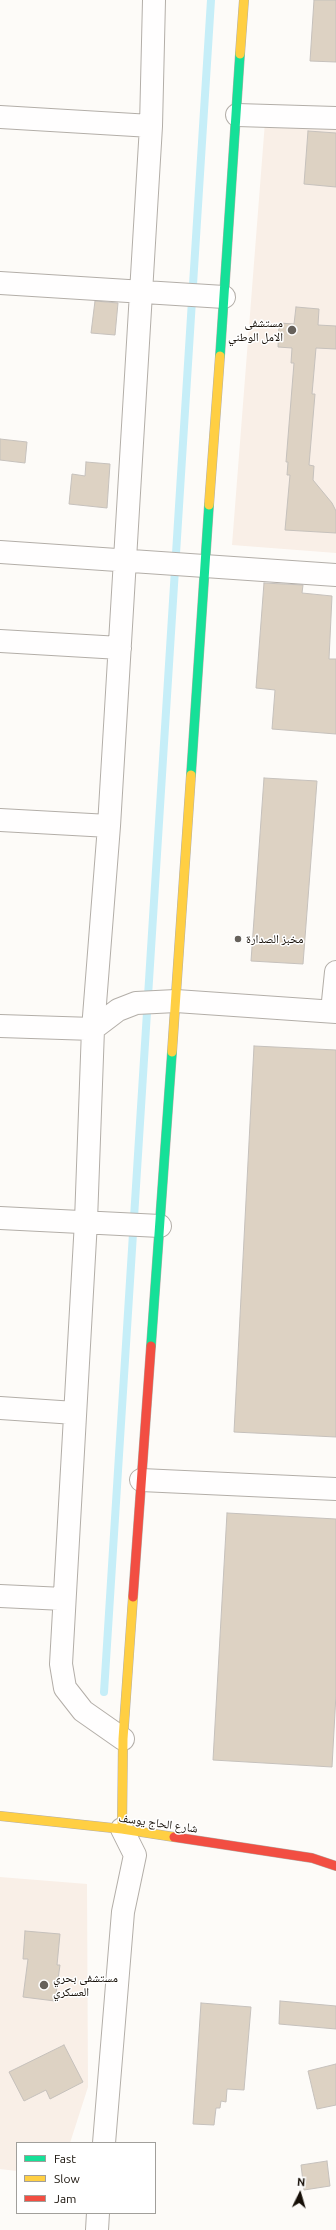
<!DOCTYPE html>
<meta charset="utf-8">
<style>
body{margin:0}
#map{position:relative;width:336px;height:2230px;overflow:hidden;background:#fdfbf8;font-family:Ubuntu,sans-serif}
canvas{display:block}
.legend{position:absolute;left:16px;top:2142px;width:140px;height:72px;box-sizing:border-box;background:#fff;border:1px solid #a19f9b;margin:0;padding:5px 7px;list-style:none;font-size:12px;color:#150e06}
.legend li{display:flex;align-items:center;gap:8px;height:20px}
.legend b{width:20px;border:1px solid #a19f9b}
.north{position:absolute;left:280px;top:2174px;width:40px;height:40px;-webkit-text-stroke:3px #fff;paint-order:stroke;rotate:5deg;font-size:11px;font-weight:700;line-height:16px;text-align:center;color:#150e06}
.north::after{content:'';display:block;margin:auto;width:14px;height:18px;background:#150e06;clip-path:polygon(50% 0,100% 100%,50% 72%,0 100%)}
</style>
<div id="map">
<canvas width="336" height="2230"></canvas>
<ul class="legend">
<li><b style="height:5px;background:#16e098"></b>Fast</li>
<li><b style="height:5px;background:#ffcf43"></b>Slow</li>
<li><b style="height:5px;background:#f24e42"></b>Jam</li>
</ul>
<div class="north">N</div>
</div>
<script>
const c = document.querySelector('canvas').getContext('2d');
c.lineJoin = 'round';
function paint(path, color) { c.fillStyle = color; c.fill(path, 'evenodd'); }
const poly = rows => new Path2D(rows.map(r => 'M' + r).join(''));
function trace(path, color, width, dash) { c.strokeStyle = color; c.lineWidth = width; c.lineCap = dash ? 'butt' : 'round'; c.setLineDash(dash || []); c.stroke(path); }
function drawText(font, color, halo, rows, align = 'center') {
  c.font = font + ' Ubuntu,"Noto Naskh Arabic",sans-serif'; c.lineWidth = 3; c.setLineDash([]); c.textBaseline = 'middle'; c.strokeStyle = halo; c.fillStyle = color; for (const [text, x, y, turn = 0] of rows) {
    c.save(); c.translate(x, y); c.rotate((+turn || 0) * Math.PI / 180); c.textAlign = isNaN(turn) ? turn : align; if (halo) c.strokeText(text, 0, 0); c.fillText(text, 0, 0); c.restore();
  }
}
paint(poly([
 [266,109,336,115,336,553,232,545],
 [0,1877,87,1884,88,2087,70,2143,17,2143,17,2171,0,2169]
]), '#f9efe7');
trace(poly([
 [104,1692,211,0]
]), '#c6eef8', 8);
const building = poly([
 [314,0,336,0,336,62,310,61,314,0],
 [308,131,336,133,336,187,304,184,308,131],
 [95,301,118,303,115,335,91,333,95,301],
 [296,307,319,309,318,325,336,326,336,349,316,348,312,394,315,394,309,465,314,466,313,480,332,503,336,511,336,533,285,530,290,475,287,475,288,462,286,462,294,363,291,363,292,348,278,347,279,323,294,324,296,307],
 [0,439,27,442,25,463,0,460,0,439],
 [86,462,110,464,107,508,69,504,72,474,85,476,86,462],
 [264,583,303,585,302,593,332,596,329,659,336,659,336,734,272,729,275,690,256,688,264,583],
 [264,778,317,781,303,964,251,961,264,778],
 [254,1046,336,1050,336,1437,234,1432,254,1046],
 [227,1513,336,1519,336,1694,332,1767,213,1760,227,1513],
 [25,1931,60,1934,57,1965,60,1965,55,2001,23,1997,28,1959,23,1959,25,1931],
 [280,2001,336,2006,336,2029,279,2024,280,2001],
 [201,2003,251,2007,244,2090,227,2089,226,2102,221,2101,220,2108,216,2108,214,2125,193,2124,201,2003],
 [64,2045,83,2082,50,2099,46,2090,24,2101,9,2072,64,2045],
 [336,2064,336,2105,317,2109,308,2071,336,2064],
 [327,2161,330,2186,304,2190,301,2165,327,2161]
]);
paint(building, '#ddd2c3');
trace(building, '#c6c1bc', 1);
const street = poly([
 [237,115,336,118],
 [0,117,151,126],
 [0,283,224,297],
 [0,552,336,575],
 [0,641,120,648],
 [0,820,109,826],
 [332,1011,336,972],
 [0,1026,93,1029,118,1010,136,1003,176,1001,336,1012],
 [0,1218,160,1226],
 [0,1408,75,1413],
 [141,1480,336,1489],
 [0,1596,64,1599],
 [123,1739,83,1711,65,1688,61,1664,86,1221,93,1029,109,826,151,126,154,0],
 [104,2143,123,1912,135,1855,122,1829],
 [97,2230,98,2213]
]);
const fast = poly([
 [220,356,240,54],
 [191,775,209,505],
 [151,1346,172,1052]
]);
const slow = poly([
 [240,54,244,0],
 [209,505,220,356],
 [172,1052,191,775],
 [0,1816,122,1829,174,1837],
 [122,1829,123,1739,133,1597]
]);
const jam = poly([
 [133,1597,151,1346],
 [174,1837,312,1858,336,1866]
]);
trace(street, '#b3aea8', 24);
trace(fast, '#b3aea8', 10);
trace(slow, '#b3aea8', 10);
trace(jam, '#b3aea8', 10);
trace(street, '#fffefe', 22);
trace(fast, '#16e098', 9);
trace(slow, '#ffcf43', 9);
trace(jam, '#f24e42', 9);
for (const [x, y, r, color] of [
 [292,330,5,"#66615b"],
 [238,939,4,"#66615b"],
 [44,1985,5,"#66615b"]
]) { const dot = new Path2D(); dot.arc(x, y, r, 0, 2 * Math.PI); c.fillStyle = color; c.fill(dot); trace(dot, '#fff', 1.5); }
drawText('12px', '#150e06', '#fff', [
 ["مستشفى",283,323,"right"],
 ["الامل الوطني",283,337,"right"],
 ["مخبز الصدارة",246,939],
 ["مستشفى بحري",53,1978],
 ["العسكري",53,1992]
], 'left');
drawText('12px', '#150e06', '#fff', [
 ["شارع الحاج يوسف",158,1823,8]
]);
</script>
